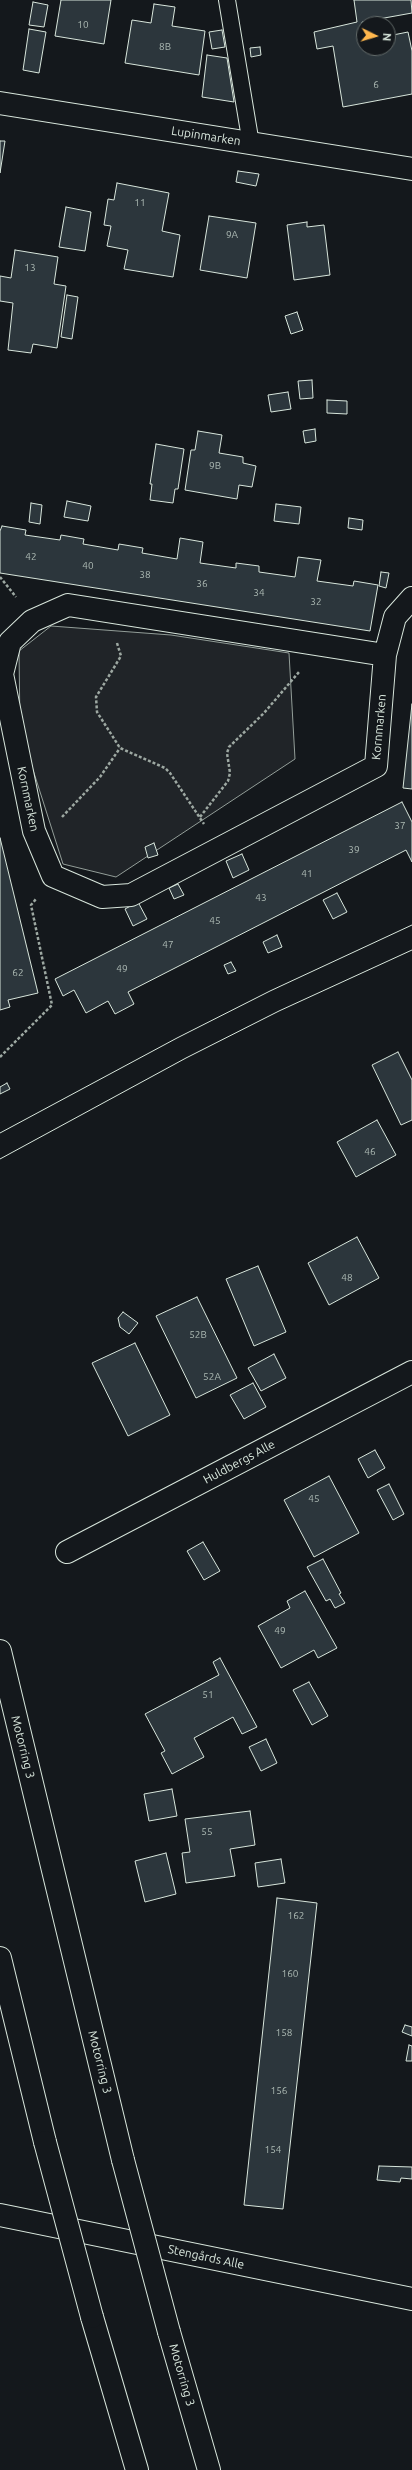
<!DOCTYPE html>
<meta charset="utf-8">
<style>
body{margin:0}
#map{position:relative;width:412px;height:2470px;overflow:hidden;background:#14181c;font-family:Ubuntu,sans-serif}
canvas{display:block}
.north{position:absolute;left:356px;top:16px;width:40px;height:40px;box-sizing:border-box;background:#14181c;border:1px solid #626a69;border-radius:50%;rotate:95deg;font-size:11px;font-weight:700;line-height:16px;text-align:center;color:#d8e6dc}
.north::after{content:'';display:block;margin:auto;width:14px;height:18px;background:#ffb74d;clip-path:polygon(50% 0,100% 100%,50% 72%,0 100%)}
</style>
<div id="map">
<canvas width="412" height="2470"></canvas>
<div class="north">N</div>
</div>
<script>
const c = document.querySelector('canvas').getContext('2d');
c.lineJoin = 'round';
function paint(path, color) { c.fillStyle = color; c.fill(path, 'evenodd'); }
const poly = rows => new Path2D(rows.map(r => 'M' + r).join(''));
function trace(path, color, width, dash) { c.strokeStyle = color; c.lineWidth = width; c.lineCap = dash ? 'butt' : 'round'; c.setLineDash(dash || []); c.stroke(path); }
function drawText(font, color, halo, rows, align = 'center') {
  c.font = font + ' Ubuntu,sans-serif'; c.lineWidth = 3; c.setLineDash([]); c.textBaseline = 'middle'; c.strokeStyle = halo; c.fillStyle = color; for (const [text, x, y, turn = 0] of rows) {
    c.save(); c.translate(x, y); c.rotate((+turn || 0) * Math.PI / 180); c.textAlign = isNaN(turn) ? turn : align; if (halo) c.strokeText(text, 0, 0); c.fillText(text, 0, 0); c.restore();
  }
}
const green = poly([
 [51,626,171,635,289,653,295,759,116,877,63,864,20,729,19,651,51,626]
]);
paint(green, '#202428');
trace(green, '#939e99', 1);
const building = poly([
 [61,0,111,0,104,44,55,36,61,0],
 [354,0,411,0,412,13,362,22,364,48,388,48,388,36,408,32,412,51,412,94,343,107,333,46,317,49,314,32,357,22,354,0],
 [33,2,48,5,44,27,29,25,33,2],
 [154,4,175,7,172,26,205,31,199,75,125,63,132,20,151,23,154,4],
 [29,29,46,32,39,73,23,70,29,29],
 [222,30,225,47,212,49,209,32,222,30],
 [260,47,261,55,251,57,250,48,260,47],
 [207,55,227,58,234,102,202,97,207,55],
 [0,141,5,141,0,173,0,141],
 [238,171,259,174,256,186,236,182,238,171],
 [117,183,169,193,162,231,180,235,173,277,124,269,128,250,107,246,111,226,104,225,108,199,114,200,117,183],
 [66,207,91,212,85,251,59,247,66,207],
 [209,216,256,223,247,278,200,270,209,216],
 [307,222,307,227,324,225,330,275,294,280,287,225,307,222],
 [15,250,58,257,54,284,66,286,57,348,33,344,31,353,8,350,13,303,0,301,0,276,11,278,15,250],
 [67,295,78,297,72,339,61,337,67,295],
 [297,312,303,330,291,334,285,316,297,312],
 [312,380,313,398,300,399,298,381,312,380],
 [288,392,291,409,271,412,268,395,288,392],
 [327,400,347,401,347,414,327,413,327,400],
 [315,429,316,441,305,443,303,431,315,429],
 [198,431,222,435,219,453,243,457,243,463,256,466,252,487,239,485,237,499,185,490,191,450,195,450,198,431],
 [156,444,184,449,178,489,175,489,173,503,150,500,152,484,150,484,156,444],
 [67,501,91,506,88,521,64,517,67,501],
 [31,503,42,505,40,524,29,522,31,503],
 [276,504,301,507,299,524,274,521,276,504],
 [349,518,363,520,362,530,348,528,349,518],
 [2,526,26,530,25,535,60,540,61,535,84,539,83,544,118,550,119,544,143,548,142,553,177,559,180,538,203,542,200,563,236,568,236,563,259,566,259,572,295,577,298,557,321,560,317,581,353,586,354,581,378,585,370,631,0,573,0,531,2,526],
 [381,572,389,573,386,588,379,586,381,572],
 [412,704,412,789,403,788,412,704],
 [402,802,412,822,412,862,406,850,128,992,134,1004,115,1014,108,1001,86,1013,74,990,63,996,55,979,402,802],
 [0,838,38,993,8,1000,10,1007,0,1010,0,838],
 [154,843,158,855,148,858,145,847,154,843],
 [242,854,249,870,233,878,226,861,242,854],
 [178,884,184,895,174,899,169,888,178,884],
 [337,893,347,912,333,919,323,900,337,893],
 [138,902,147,919,133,926,125,909,138,902],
 [277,935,282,947,268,953,263,942,277,935],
 [231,962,236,971,228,974,224,965,231,962],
 [398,1052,412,1080,412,1120,401,1125,372,1065,398,1052],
 [7,1083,10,1089,0,1094,0,1087,7,1083],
 [377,1120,396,1155,356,1177,337,1142,377,1120],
 [357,1237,379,1278,329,1305,308,1263,357,1237],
 [258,1266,286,1332,254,1346,226,1279,258,1266],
 [197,1297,237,1378,196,1398,156,1316,197,1297],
 [123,1312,138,1323,129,1334,120,1327,118,1318,123,1312],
 [135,1343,170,1415,128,1436,92,1363,135,1343],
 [274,1354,286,1378,261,1391,248,1368,274,1354],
 [253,1383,266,1407,244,1419,230,1395,253,1383],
 [375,1450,385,1468,368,1478,358,1459,375,1450],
 [329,1476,359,1533,314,1557,284,1500,329,1476],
 [389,1484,404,1514,393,1520,377,1490,389,1484],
 [203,1542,220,1571,204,1580,187,1551,203,1542],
 [323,1559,341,1593,339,1594,345,1603,335,1608,330,1599,326,1601,307,1567,323,1559],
 [305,1591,337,1648,318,1658,314,1650,281,1668,258,1626,290,1608,287,1601,305,1591],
 [220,1658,257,1727,242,1734,233,1717,194,1738,204,1757,172,1774,161,1753,165,1751,145,1714,219,1675,213,1662,220,1658],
 [309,1682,328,1716,312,1725,293,1690,309,1682],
 [266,1739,277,1763,261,1771,249,1747,266,1739],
 [172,1789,177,1816,149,1821,144,1794,172,1789],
 [250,1811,255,1845,230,1849,235,1876,186,1883,182,1853,190,1852,185,1819,250,1811],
 [166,1853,176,1894,145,1902,135,1861,166,1853],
 [281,1859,285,1883,258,1887,255,1863,281,1859],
 [277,1898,317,1903,283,2209,244,2205,277,1898],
 [405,2025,412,2027,412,2036,402,2032,405,2025],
 [409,2045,412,2046,412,2061,406,2061,409,2045],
 [379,2166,412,2167,412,2179,401,2178,400,2182,377,2180,379,2166]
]);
paint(building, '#2c363c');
trace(building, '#d8e6dc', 1);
const lane = poly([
 [227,0,251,144]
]);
const street = poly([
 [0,103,412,169],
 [385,655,68,605,32,621,10,642,2,674,34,831,53,876,102,897,131,895,376,766,385,655,395,617,412,598],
 [67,1552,412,1372]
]);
const secondary = poly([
 [0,2215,412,2299]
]);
const highway = poly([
 [0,1651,123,2160],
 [0,1958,45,2142],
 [92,2317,137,2470],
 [169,2332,209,2470]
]);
trace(lane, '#d8e6dc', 18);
trace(street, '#d8e6dc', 24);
trace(secondary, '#d8e6dc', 24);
trace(highway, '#d8e6dc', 24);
trace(poly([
 [0,577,16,597],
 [117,643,121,656,96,697,97,712,120,748,165,768,170,773,204,824],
 [62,817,100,777,120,748],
 [200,817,228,781,230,773,227,753,229,747,264,713,299,672],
 [0,1057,52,1005,31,905,36,899]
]), '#9da8a2', 2.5, [3, 2]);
trace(lane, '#14181c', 16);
trace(street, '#14181c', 22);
trace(secondary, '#14181c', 22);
trace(highway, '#14181c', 22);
trace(poly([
 [0,1133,177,1038,270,991,412,925],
 [0,1159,186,1058,279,1011,412,950]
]), '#d8e6dc', 1);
const highwayBridge = poly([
 [45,2142,92,2317],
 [123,2160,169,2332]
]);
trace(highwayBridge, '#d8e6dc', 24, []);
trace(highwayBridge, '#14181c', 22);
drawText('10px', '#adbab4', null, [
 ["10",83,25],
 ["8B",165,47],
 ["6",376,85],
 ["11",140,203],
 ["9A",232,235],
 ["13",30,268],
 ["9B",215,466],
 ["42",31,557],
 ["40",88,566],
 ["38",145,575],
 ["36",202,584],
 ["34",259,593],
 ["32",316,602],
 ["37",400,826],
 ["39",354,850],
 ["41",307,874],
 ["43",261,898],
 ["45",215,921],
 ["47",168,945],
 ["49",122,969],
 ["62",18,973],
 ["46",370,1152],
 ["48",347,1278],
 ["52B",198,1335],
 ["52A",212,1377],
 ["45",314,1499],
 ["49",280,1631],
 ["51",208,1695],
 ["55",207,1832],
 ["162",296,1916],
 ["160",290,1974],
 ["158",284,2033],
 ["156",279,2091],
 ["154",273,2150]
]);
drawText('12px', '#d8e6dc', '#14181c', [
 ["Lupinmarken",206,136,9],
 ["Kornmarken",379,727,-85],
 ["Kornmarken",28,799,78],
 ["Huldbergs Alle",239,1462,-28],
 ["Motorring 3",23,1747,76],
 ["Motorring 3",100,2062,76],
 ["Stengårds Alle",206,2257,12],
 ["Motorring 3",182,2375,74]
]);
</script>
